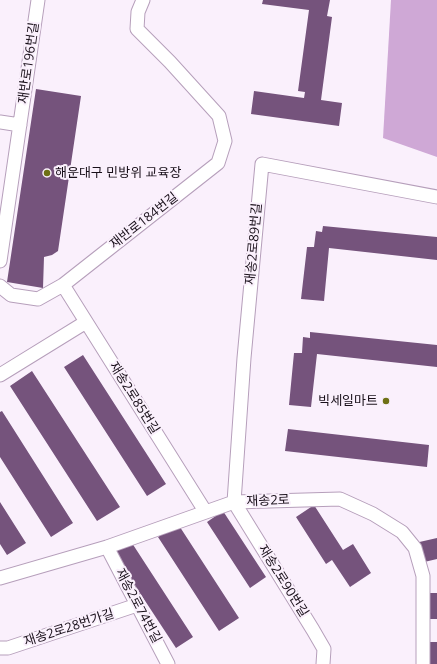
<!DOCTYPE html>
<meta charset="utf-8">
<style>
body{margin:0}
canvas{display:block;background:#faf0fc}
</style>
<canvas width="437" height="664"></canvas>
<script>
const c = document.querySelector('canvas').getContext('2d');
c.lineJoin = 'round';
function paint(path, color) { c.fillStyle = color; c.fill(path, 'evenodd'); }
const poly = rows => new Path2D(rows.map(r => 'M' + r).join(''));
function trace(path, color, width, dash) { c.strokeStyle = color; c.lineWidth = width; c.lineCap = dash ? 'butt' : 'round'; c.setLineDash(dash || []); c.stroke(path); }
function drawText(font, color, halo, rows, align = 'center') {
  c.font = font + ' "Open Sans","Noto Sans KR",sans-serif'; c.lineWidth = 4; c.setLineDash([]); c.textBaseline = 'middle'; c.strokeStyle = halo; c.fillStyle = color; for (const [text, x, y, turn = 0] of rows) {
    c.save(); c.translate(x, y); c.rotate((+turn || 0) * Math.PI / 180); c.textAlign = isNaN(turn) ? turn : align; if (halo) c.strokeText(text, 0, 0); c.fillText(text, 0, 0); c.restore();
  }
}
paint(poly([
 [391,0,437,0,437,157,383,138]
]), '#cfa8d6');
paint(poly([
 [263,0,330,0,327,16,332,17,321,100,342,103,339,126,251,114,254,91,304,98,305,92,298,91,309,10,262,4],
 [36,89,81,96,58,251,52,255,44,257,43,288,7,282],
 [323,226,437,237,437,260,329,248,324,301,301,299,307,247,314,247,316,231,322,232],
 [310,332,437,345,437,367,317,354,311,407,289,405,294,353,302,353,303,337,310,338],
 [83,355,166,484,147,496,64,367],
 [32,371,120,507,97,521,10,386],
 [2,411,73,523,51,537,0,457,0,412],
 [288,429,429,445,427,467,285,451],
 [0,502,26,543,7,555,0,544],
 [314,505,343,550,353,544,371,573,350,587,332,560,326,564,296,517],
 [223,511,266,577,250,588,207,522],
 [178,524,239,618,219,631,158,537],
 [437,538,437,559,420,563,415,543],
 [130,540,193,637,176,648,113,552],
 [427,593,437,593,437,619,427,619],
 [429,642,437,642,437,664,429,664]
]), '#75537c');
const minor = poly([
 [0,122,20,125],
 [0,261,38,0],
 [63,285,205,511],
 [0,286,11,295,38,299,63,285,218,163,225,141,219,116,170,62,137,29,138,12,143,0],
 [0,375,86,322],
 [107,547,168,664],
 [0,578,107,547,234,502,340,499,373,514,402,532,415,548,423,576,423,664],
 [0,648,8,648,137,605],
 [323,664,324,649,313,630,234,502,244,358,262,164,437,197]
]);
trace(minor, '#b69fbb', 15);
trace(minor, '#fff', 13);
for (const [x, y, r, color] of [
 [47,173,4,"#6e7015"],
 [386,401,4,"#6e7015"]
]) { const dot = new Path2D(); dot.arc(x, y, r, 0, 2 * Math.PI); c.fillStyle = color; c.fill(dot); trace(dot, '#faf0fc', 1.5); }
drawText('13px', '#180f19', '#faf0fc', [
 ["재반로196번길",29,63,-82],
 ["재반로184번길",144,221,-38],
 ["재송2로89번길",254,244,-85],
 ["재송2로85번길",134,398,58],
 ["재송2로",268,501,-2],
 ["재송2로90번길",283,581,58],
 ["재송2로74번길",138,606,62],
 ["재송2로28번가길",69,628,-18]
]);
drawText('13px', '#180f19', '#faf0fc', [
 ["해운대구 민방위 교육장",55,173],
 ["빅세일마트",378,401,"right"]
], 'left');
</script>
